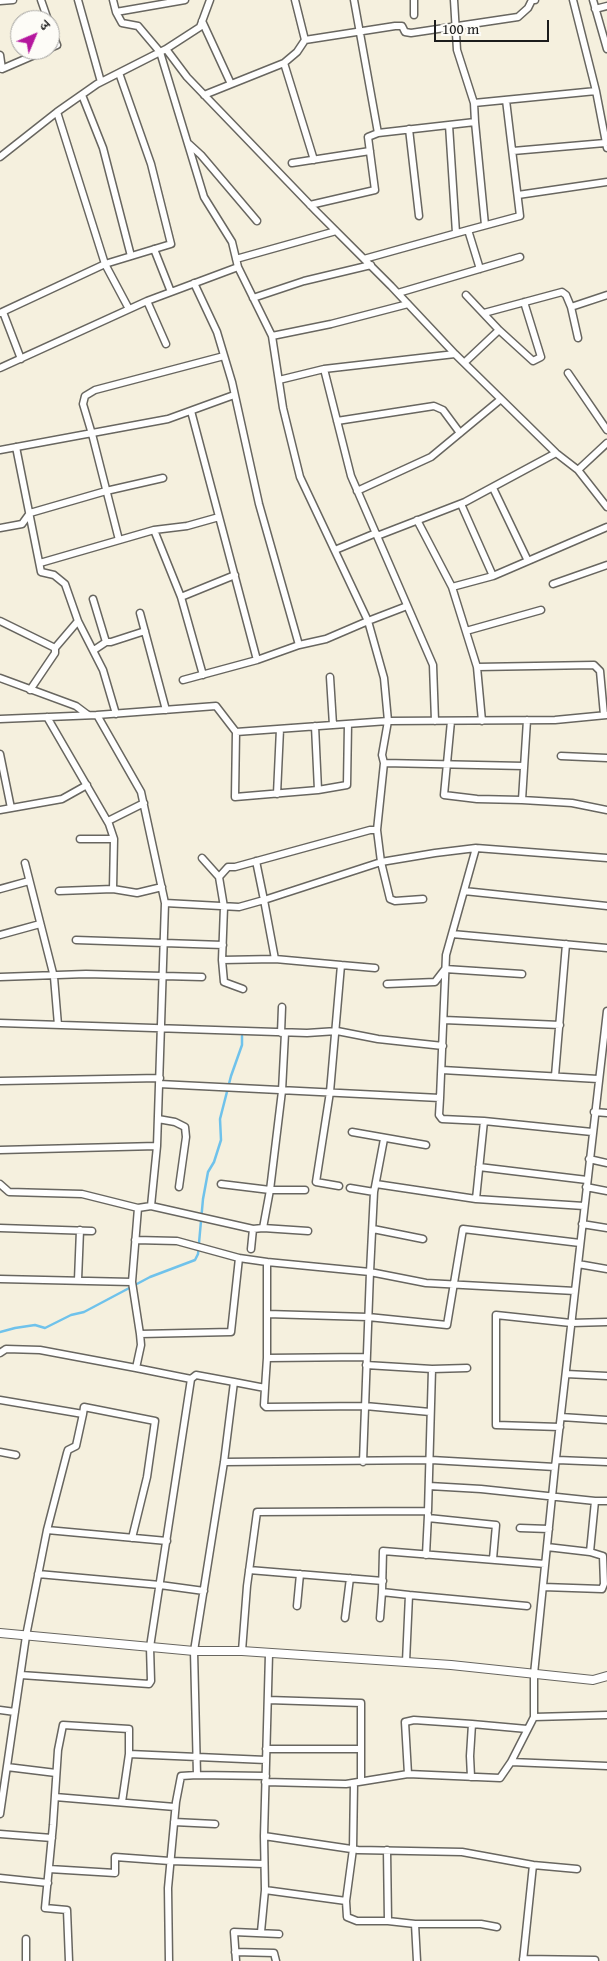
<!DOCTYPE html>
<meta charset="utf-8">
<style>
body{margin:0}
#map{position:relative;width:607px;height:1961px;overflow:hidden;background:#f5f0de;font-family:"Gentium Book Plus","Noto Serif Devanagari",serif}
canvas{display:block}
.north{position:absolute;left:10px;top:10px;width:50px;height:50px;box-sizing:border-box;background:#fdfcf7;border:1px solid #a3a29f;border-radius:50%;rotate:45deg;font-size:14px;font-weight:700;line-height:20px;text-align:center;color:#1c1c1c}
.north::after{content:'';display:block;margin:auto;width:18px;height:22px;background:#b5179e;clip-path:polygon(50% 0,100% 100%,50% 72%,0 100%)}
.scale{position:absolute;left:434px;top:20px;width:115px;height:22px;box-sizing:border-box;border:2px solid #1c1c1c;border-top:0;padding-left:6px;font-size:15px;line-height:18px;white-space:nowrap;color:#1c1c1c;-webkit-text-stroke:4px #fdfcf7;paint-order:stroke}
</style>
<div id="map">
<canvas width="607" height="1961"></canvas>
<div class="north">उ</div>
<div class="scale">100 m</div>
</div>
<script>
const c = document.querySelector('canvas').getContext('2d');
c.lineJoin = 'round';
const poly = rows => new Path2D(rows.map(r => 'M' + r).join(''));
function trace(path, color, width, dash) { c.strokeStyle = color; c.lineWidth = width; c.lineCap = dash ? 'butt' : 'round'; c.setLineDash(dash || []); c.stroke(path); }
trace(poly([
 [0,1332,15,1328,35,1325,45,1328,71,1315,84,1312,150,1277,195,1260,198,1254,203,1199,208,1172,214,1162,221,1140,220,1119,231,1076,242,1045,242,1036]
]), '#6fc2eb', 2.5);
const minor = poly([
 [41,0,48,20],
 [78,0,101,82],
 [113,0,116,12,122,23,138,26,160,52,204,197,232,242,238,267],
 [210,0,200,27,166,49,187,77,316,211,391,286,455,354,556,453,578,470,607,507],
 [354,0,378,133,475,122,474,103,596,91],
 [414,0,414,15],
 [454,0,457,50,474,103],
 [573,0,596,91,607,148],
 [593,0,607,49],
 [0,1,13,0],
 [595,9,607,6],
 [116,12,185,0],
 [202,21,231,84],
 [50,27,57,45,50,48],
 [305,40,395,26,402,26,405,32,411,33,518,17,528,8,532,0,535,0],
 [0,55,2,69,46,50],
 [284,63,314,160],
 [119,73,151,164,171,244,105,264,129,309],
 [82,95,103,148,131,256],
 [204,95,284,63,297,52,305,40,295,0],
 [475,122,485,225],
 [449,125,456,233],
 [409,129,419,216],
 [189,144,201,155,257,221],
 [513,151,605,143],
 [0,157,57,112],
 [292,163,370,151],
 [518,195,607,182],
 [310,205,375,190,368,137,378,133],
 [154,249,171,292],
 [236,259,336,231],
 [364,259,468,230],
 [480,269,468,230,520,216,506,100],
 [194,283,217,332,232,382,259,504,299,645,326,639,368,621,384,678,388,721,382,755,384,763,524,766],
 [398,293,520,257],
 [253,298,304,281,371,265],
 [147,301,166,344],
 [3,312,21,359],
 [0,313,105,264,57,112,97,84,166,49],
 [484,313,562,292,566,295,571,307],
 [499,330,533,361,541,357,524,302],
 [272,336,283,408,300,477,368,621,407,606],
 [578,338,571,307,607,295],
 [464,363,499,330,466,295],
 [0,368,147,301,238,267,272,336,331,324,408,304],
 [324,369,351,476,433,665,435,721],
 [568,373,607,430],
 [279,380,324,369,455,354],
 [191,411,257,660],
 [337,421,434,406,443,410,460,433],
 [16,447,41,572,54,575,65,584,78,621,103,670,116,714],
 [0,450,168,419,234,395],
 [578,470,607,443],
 [493,488,528,561],
 [357,491,431,457,501,399],
 [461,504,493,576],
 [417,520,452,587,477,667,482,721],
 [0,528,22,524,30,513,106,491,163,478],
 [154,530,181,597,203,675],
 [377,536,465,502,556,453],
 [119,540,92,434,83,404,85,396,95,390,224,356],
 [335,550,376,533],
 [40,563,154,530,187,526,219,517],
 [553,584,607,565],
 [452,587,493,576,607,527],
 [181,597,235,575],
 [93,599,106,642],
 [140,613,166,710],
 [0,621,55,648],
 [466,631,541,610],
 [94,650,106,642,111,642,145,631],
 [477,667,594,665,600,671,604,715],
 [330,677,333,725],
 [0,678,76,706,88,715],
 [183,680,257,660,299,645],
 [30,690,55,653,55,648,78,621],
 [97,715,216,706,236,732,388,721,555,720,607,715],
 [47,717,109,824,114,839,113,889,137,893,162,887],
 [0,719,97,715,141,792,165,903,157,1146,151,1206,138,1208,132,1282,140,1334,141,1345,136,1368,40,1350,6,1349,0,1353],
 [527,720,522,800,572,803,607,810],
 [451,721,444,795,477,799,522,800],
 [315,726,318,790],
 [236,732,235,797,318,790,347,785,348,724],
 [0,754,11,808],
 [561,756,607,758],
 [277,794,280,729],
 [0,810,62,799,87,785],
 [108,821,144,803],
 [377,830,384,763],
 [80,839,114,839],
 [202,858,219,877,224,907,222,960],
 [25,863,54,977,58,1025],
 [219,877,228,867,235,867,370,830,377,830,381,862,390,899,395,901,423,899],
 [0,889,29,881],
 [59,891,113,889],
 [464,891,607,906],
 [165,903,239,907,264,900,256,861],
 [452,934,607,948],
 [0,935,40,924],
 [76,940,223,945],
 [275,959,264,900,381,862,435,853,476,848],
 [341,965,375,968],
 [0,977,86,974,202,977],
 [387,984,435,982,445,969,522,974],
 [243,989,224,982,222,960,275,959,341,965,330,1092,316,1182,339,1186],
 [444,1020,560,1025],
 [0,1023,307,1033,337,1031,378,1039,443,1046],
 [281,1033,282,1007],
 [442,1070,598,1079],
 [555,1076,566,944],
 [0,1081,160,1078],
 [159,1084,440,1098,446,955,476,848,607,858],
 [440,1098,439,1115,442,1119,484,1121],
 [594,1112,607,1113],
 [158,1119,175,1122,185,1127,186,1137,179,1187],
 [352,1132,426,1145],
 [0,1150,157,1146],
 [589,1159,607,1163],
 [479,1167,587,1180],
 [0,1184,9,1192,82,1194,138,1208],
 [221,1184,270,1190,305,1190],
 [376,1184,476,1199],
 [586,1187,607,1191],
 [350,1188,374,1192],
 [151,1206,253,1229],
 [584,1206,476,1199,484,1121,592,1132],
 [582,1224,607,1228],
 [0,1228,92,1231],
 [263,1228,308,1231],
 [373,1229,423,1239],
 [135,1240,177,1241,239,1258],
 [251,1249,253,1229,263,1228,270,1190,282,1091,285,1033],
 [578,1264,607,1269],
 [0,1279,132,1282],
 [78,1280,80,1230],
 [267,1314,368,1317,447,1325,463,1229,580,1243],
 [140,1334,231,1332,239,1258,267,1262],
 [267,1358,366,1357],
 [366,1365,432,1369,467,1368],
 [566,1374,607,1376],
 [191,1379,196,1375,234,1382,224,1462,194,1651,197,1775,266,1776],
 [234,1382,265,1388,267,1358,267,1262,370,1272,374,1192,384,1139],
 [265,1388,264,1405,266,1407,365,1406,430,1412],
 [0,1400,83,1414,76,1446,68,1450,67,1453,47,1530],
 [83,1414,84,1407,155,1421,147,1477,132,1538],
 [561,1417,607,1420],
 [560,1427,496,1425,496,1315,571,1323,607,1322],
 [0,1452,16,1455],
 [557,1460,607,1462],
 [224,1462,431,1460,555,1467,534,1674,534,1717,511,1762,607,1766],
 [363,1462,370,1272,426,1283,575,1291,607,1011],
 [555,1467,575,1291],
 [429,1486,481,1489,595,1501],
 [428,1518,496,1525,493,1559],
 [520,1528,549,1529],
 [547,1547,590,1552,595,1501,607,1501],
 [426,1555,428,1515],
 [249,1570,383,1581],
 [38,1574,160,1585,204,1591],
 [543,1587,602,1589,604,1584,603,1556,590,1552],
 [409,1595,382,1592,383,1551,545,1564],
 [297,1606,300,1574],
 [345,1618,350,1578],
 [380,1618,382,1592],
 [242,1651,247,1586,257,1512,428,1511,432,1369],
 [269,1654,264,1836,358,1850,462,1852,533,1865,523,1961],
 [406,1662,409,1595,527,1606],
 [21,1675,149,1684,151,1681,150,1647,191,1379,136,1368],
 [268,1700,361,1703,361,1781],
 [0,1710,15,1712],
 [534,1717,607,1715],
 [266,1749,360,1749],
 [7,1767,56,1773],
 [408,1774,405,1722,414,1720,472,1724,527,1729],
 [471,1777,470,1756,472,1724],
 [265,1782,346,1784,408,1774,500,1778,511,1762],
 [354,1783,353,1849,346,1901,347,1917,357,1921,388,1921,415,1924,481,1924,497,1927],
 [55,1797,175,1807],
 [122,1802,129,1754],
 [0,1814,26,1636,47,1530,167,1541],
 [174,1822,215,1824],
 [0,1834,52,1838],
 [387,1850,388,1921],
 [533,1865,577,1869],
 [49,1869,115,1873,115,1857,170,1861,264,1864],
 [0,1878,48,1883],
 [265,1890,346,1901],
 [415,1924,417,1961],
 [261,1932,265,1890,264,1836],
 [235,1952,274,1953,276,1961],
 [523,1959,595,1960],
 [26,1961,26,1939],
 [69,1961,67,1910,45,1908,53,1825,58,1750,63,1725,129,1729,129,1754,266,1760],
 [169,1961,168,1888,176,1802,181,1776,197,1775],
 [236,1961,234,1932,279,1934]
]);
const tertiary = poly([
 [0,1633,194,1651,242,1651,451,1665,593,1680,607,1676]
]);
trace(minor, '#686660', 9);
trace(tertiary, '#686660', 10);
trace(minor, '#fff', 6);
trace(tertiary, '#fff', 8);
</script>
